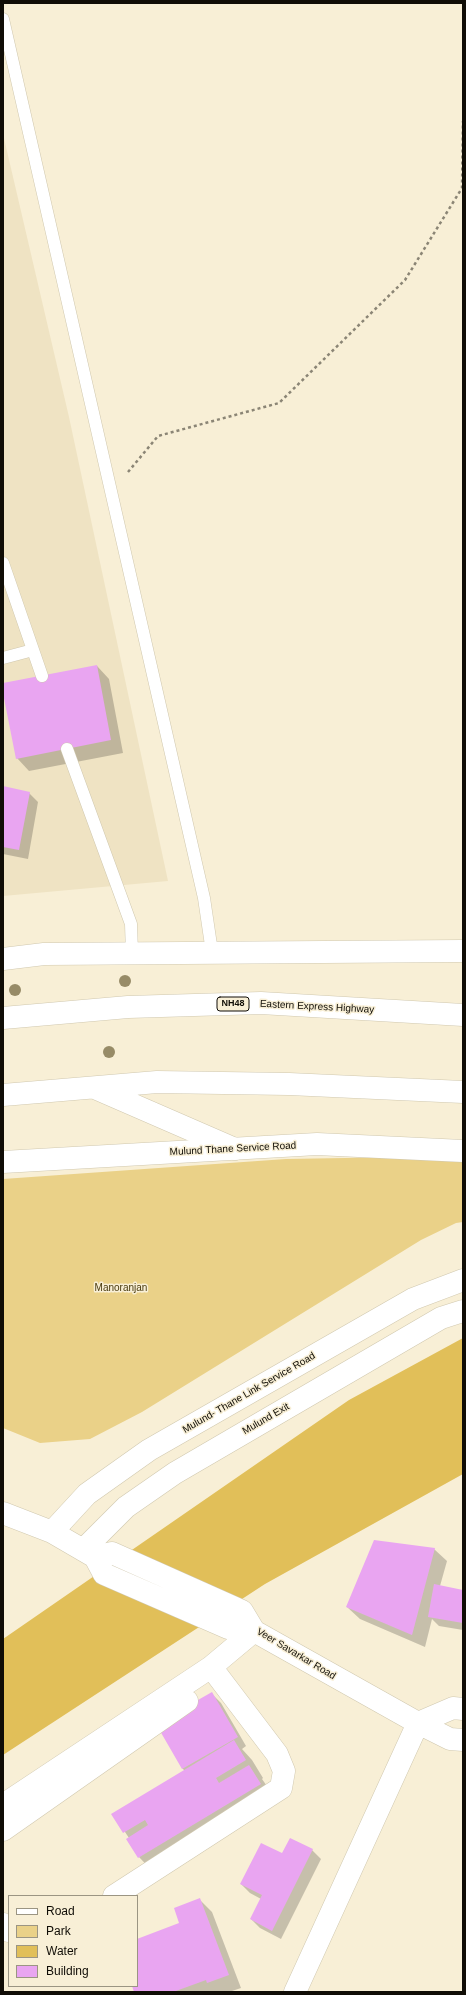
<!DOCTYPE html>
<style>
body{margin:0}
#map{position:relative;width:466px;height:1995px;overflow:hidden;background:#f8efd6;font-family:Helvetica,sans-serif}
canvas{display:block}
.frame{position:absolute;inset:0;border:4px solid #100d06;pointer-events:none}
.legend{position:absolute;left:8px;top:1895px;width:130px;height:92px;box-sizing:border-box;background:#f8efd6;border:1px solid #9b9583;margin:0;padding:5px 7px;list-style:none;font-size:12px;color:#100d06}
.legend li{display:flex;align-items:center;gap:8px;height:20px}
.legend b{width:20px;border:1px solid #9b9583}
</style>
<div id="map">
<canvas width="466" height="1995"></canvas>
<div class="frame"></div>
<ul class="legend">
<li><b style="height:5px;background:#fff"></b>Road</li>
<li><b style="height:11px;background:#ead188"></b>Park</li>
<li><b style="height:11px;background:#e1bf59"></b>Water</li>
<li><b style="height:11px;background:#e9a5f1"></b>Building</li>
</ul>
</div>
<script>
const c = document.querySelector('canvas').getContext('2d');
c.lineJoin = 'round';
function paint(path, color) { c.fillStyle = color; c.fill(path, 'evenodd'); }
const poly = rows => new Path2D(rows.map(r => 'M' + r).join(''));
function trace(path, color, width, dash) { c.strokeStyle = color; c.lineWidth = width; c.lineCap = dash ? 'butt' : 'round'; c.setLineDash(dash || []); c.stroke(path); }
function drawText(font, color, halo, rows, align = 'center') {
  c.font = font + ' Helvetica,sans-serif'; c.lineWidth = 3; c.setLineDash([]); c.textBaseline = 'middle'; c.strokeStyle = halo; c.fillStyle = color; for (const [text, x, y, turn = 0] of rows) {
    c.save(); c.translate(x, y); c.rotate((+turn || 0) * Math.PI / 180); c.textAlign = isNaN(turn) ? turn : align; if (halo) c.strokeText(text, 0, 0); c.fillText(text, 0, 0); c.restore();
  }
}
paint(poly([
 [3,134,69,417,168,881,3,896]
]), '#efe3c3');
paint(poly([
 [463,1156,463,1222,456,1223,421,1240,142,1412,90,1439,40,1443,3,1428,3,1179,286,1159]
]), '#ead188');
paint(poly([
 [463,1338,463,1474,265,1584,3,1755,3,1639,349,1400]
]), '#e1bf59');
paint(poly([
 [97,666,109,679,123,753,29,771,17,758,3,684],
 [3,787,29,793,38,802,28,859,3,854],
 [434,1549,447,1561,440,1586,463,1591,463,1630,439,1626,432,1619,425,1647,360,1619,347,1607],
 [212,1694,221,1703,246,1746,242,1749,252,1760,263,1778,262,1779,278,1802,156,1875,139,1857,129,1838,113,1814,185,1771,182,1768],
 [312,1850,321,1859,281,1939,260,1928,251,1919,261,1899,250,1893,241,1884,283,1854],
 [199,1899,212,1912,241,1988,229,1992,136,1992,133,1986,137,1986,137,1940,181,1923]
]), '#0003');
paint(poly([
 [97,665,111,740,16,759,3,693,3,683],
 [3,786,30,792,19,850,3,847],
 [374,1540,435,1548,412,1635,346,1607],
 [434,1584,463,1590,463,1623,428,1617],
 [212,1692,238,1737,182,1769,156,1724],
 [234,1740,246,1760,216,1778,219,1783,249,1765,261,1784,138,1858,126,1839,148,1825,145,1820,123,1833,111,1814],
 [290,1838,313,1849,272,1931,250,1919,262,1895,240,1884,261,1843,282,1853],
 [200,1898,229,1975,207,1983,206,1980,173,1992,134,1992,132,1986,137,1986,137,1939,179,1923,174,1908]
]), '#e9a5f1');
const service = poly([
 [3,19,204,898,212,952],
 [3,563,42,676],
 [3,658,33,650],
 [67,749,131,924,132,953]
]);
const minor = poly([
 [3,1805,211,1667,254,1631],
 [3,1830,187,1701],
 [114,1896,281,1788,284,1771,277,1754,211,1667],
 [3,1924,9,1931]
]);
const tertiary = poly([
 [3,959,44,954,463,951],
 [3,1162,317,1144,463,1151],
 [3,1513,52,1532,95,1557,104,1574,228,1628,254,1631],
 [52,1532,87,1494,149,1450,413,1299,463,1280],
 [83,1550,126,1507,175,1473,441,1318,463,1311],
 [95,1557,112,1553,242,1611,254,1631,418,1723,450,1739,463,1740],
 [295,1992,418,1723,453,1708,463,1709]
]);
const trunk = poly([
 [3,1018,128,1007,261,1003,463,1015],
 [97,1089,235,1149],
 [3,1095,157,1082,289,1084,463,1092]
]);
trace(service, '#d0c8af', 13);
trace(minor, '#d0c8af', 23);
trace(tertiary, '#d0c8af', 23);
trace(trunk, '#d0c8af', 23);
trace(poly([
 [128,472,158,436,279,403,405,280,462,188,463,121]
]), '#8b8575', 2.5, [3, 3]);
trace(service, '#fff', 12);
trace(minor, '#fff', 22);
trace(tertiary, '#fff', 22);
trace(trunk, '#fff', 22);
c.fillStyle = '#978b67';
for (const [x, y] of [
 [125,981],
 [15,990],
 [109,1052]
]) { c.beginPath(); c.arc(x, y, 6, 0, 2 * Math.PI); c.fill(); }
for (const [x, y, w] of [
 [233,1004,32]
]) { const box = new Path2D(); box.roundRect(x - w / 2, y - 7, w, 14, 3); c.fillStyle = '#f8efd6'; c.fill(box); trace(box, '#100d06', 1); }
drawText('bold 9px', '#100d06', null, [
 ["NH48",233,1004]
]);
drawText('10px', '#100d06', '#f8efd6', [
 ["Eastern Express Highway",317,1007,3],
 ["Mulund Thane Service Road",233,1149,-3],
 ["Mulund- Thane Link Service Road",249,1393,-30],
 ["Mulund Exit",266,1419,-30],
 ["Veer Savarkar Road",296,1654,31]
]);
drawText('10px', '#47390d', '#f8efd6', [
 ["Manoranjan",121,1288]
]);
</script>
